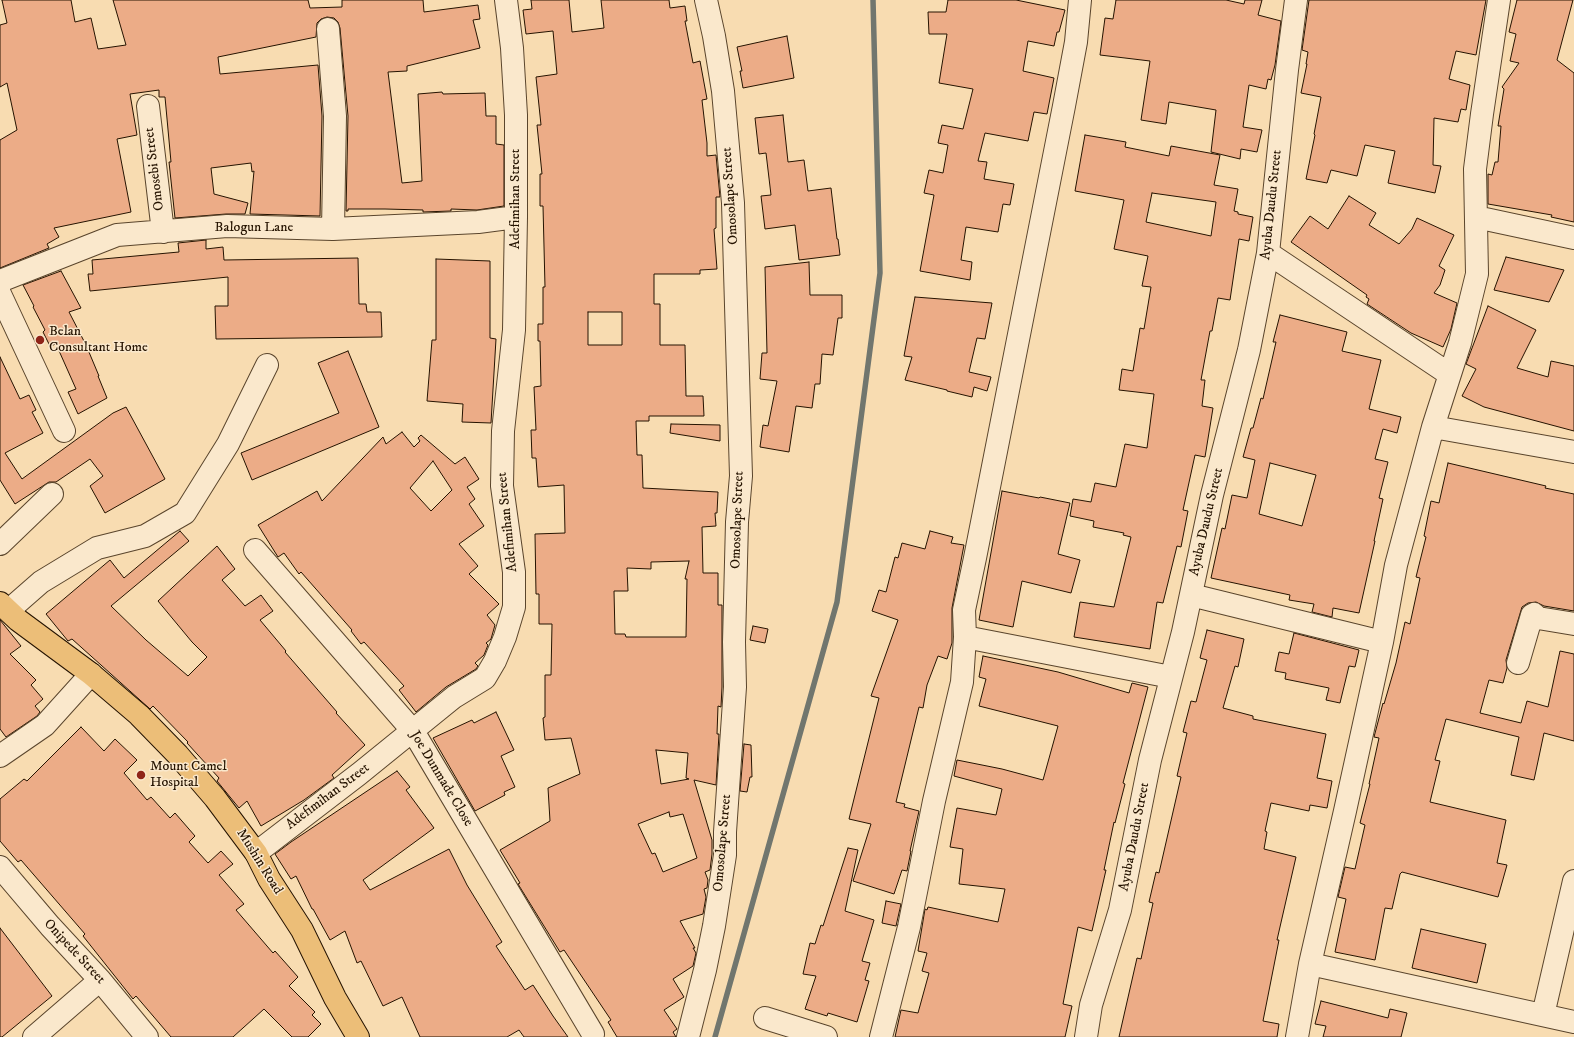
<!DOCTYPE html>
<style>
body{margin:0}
canvas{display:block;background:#f8dcb1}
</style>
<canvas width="1574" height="1037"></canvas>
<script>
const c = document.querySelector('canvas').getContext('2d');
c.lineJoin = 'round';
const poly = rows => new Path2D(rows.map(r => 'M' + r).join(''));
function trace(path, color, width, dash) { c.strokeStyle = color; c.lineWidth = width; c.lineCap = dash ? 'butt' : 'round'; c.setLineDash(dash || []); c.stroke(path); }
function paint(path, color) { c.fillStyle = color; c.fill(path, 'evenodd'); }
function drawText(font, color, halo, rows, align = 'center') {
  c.font = font + ' "IM FELL DW Pica",serif'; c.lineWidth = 3; c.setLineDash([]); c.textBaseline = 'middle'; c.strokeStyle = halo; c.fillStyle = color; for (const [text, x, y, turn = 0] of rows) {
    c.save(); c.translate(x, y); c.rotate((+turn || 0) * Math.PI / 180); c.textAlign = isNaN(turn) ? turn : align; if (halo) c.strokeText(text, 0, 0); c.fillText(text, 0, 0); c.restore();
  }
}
trace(poly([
 [715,1037,837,602,880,273,873,0]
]), '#71766e', 5.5);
const building = poly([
 [2,0,71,0,75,22,91,18,98,49,126,45,113,0,308,0,310,8,342,7,342,0,423,0,424,12,478,5,480,19,473,20,480,48,407,66,407,71,388,72,402,183,422,181,418,94,442,92,443,94,485,93,486,116,496,116,496,144,504,145,504,206,477,210,451,209,451,211,423,212,423,210,385,209,348,209,348,211,346,211,348,116,340,28,338,22,334,18,327,17,321,19,317,23,316,37,218,57,220,74,318,65,322,116,320,216,250,214,254,171,252,172,251,163,211,168,214,194,248,203,245,214,226,214,175,218,169,162,171,162,165,97,159,97,159,90,130,94,137,135,117,139,131,212,54,228,59,237,47,244,49,248,0,268,0,140,17,130,7,83,0,87,0,25,7,23,2,0],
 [531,0,569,0,572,32,604,28,601,0,669,0,670,8,685,6,687,21,685,21,693,63,700,61,707,99,702,100,707,143,707,156,716,155,720,197,716,197,716,228,714,229,717,269,700,270,700,274,654,274,654,304,660,304,660,345,685,345,686,396,703,396,704,416,649,416,649,421,636,421,637,455,642,455,643,488,718,492,717,513,715,513,716,526,702,527,703,573,718,573,718,605,722,605,722,687,721,707,718,706,717,734,719,734,716,785,694,780,712,840,712,854,710,870,705,872,708,880,707,888,704,889,706,897,703,914,680,921,695,948,693,948,696,953,693,966,673,979,684,997,664,1010,677,1029,673,1032,676,1037,617,1037,608,1022,611,1020,564,950,560,952,518,884,520,883,500,850,550,821,548,788,580,774,571,738,545,740,543,718,545,717,545,675,551,675,552,624,539,624,539,594,536,594,535,534,565,533,564,485,538,487,536,458,532,458,531,430,536,430,534,387,541,386,540,341,538,341,538,324,543,324,543,287,545,287,543,206,540,206,540,174,542,174,537,125,541,125,536,77,557,74,553,31,526,34,523,10,532,9,531,0],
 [588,312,622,312,622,345,588,345,588,312],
 [689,561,685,579,687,579,686,637,626,637,625,634,615,634,614,591,628,591,627,568,651,569,651,562,689,561],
 [656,750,688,753,686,778,689,779,661,784,656,750],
 [669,812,670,817,683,814,697,858,663,872,655,853,652,854,638,824,669,812],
 [948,0,1016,0,1065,10,1059,32,1057,32,1054,46,1028,41,1023,71,1054,78,1047,114,1034,112,1028,141,985,133,978,161,987,162,984,179,1014,184,1010,205,1003,204,998,232,966,227,961,260,972,262,970,280,920,271,934,195,924,193,929,170,943,173,948,145,938,143,942,125,963,129,973,89,939,83,947,34,929,34,928,12,946,12,948,0],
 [1116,0,1226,0,1244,4,1245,0,1262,0,1258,15,1281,21,1275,65,1271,80,1268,79,1266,89,1249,85,1243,127,1262,130,1257,152,1241,149,1240,159,1211,152,1216,110,1169,102,1166,124,1141,120,1150,61,1100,55,1105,18,1113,19,1116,0],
 [1309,0,1486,0,1476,55,1456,51,1449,79,1470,85,1466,110,1461,109,1458,122,1434,118,1433,165,1441,166,1435,193,1388,183,1395,151,1365,145,1357,176,1331,170,1327,183,1306,179,1315,135,1314,134,1321,97,1301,93,1307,64,1306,64,1308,52,1302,50,1309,0],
 [1517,0,1573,0,1557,60,1574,73,1574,222,1551,217,1552,215,1488,204,1488,174,1492,175,1495,162,1498,162,1501,126,1498,126,1504,89,1502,87,1519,63,1510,61,1516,34,1509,32,1517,0],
 [787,36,794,78,743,88,740,71,742,71,737,47,787,36],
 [783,115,788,162,804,160,808,191,831,188,837,239,838,239,840,255,799,260,795,225,765,229,761,196,771,195,766,153,759,154,755,118,783,115],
 [1085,135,1126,142,1125,147,1169,156,1171,146,1220,155,1214,185,1238,189,1234,211,1238,212,1238,214,1253,217,1249,241,1239,239,1230,300,1218,298,1212,331,1210,331,1201,380,1205,380,1202,406,1213,408,1205,457,1195,455,1183,510,1188,511,1181,547,1177,546,1163,603,1157,602,1150,649,1074,637,1080,602,1114,607,1131,537,1123,535,1124,533,1093,527,1094,521,1070,516,1073,499,1091,502,1095,483,1116,487,1125,444,1147,448,1154,394,1119,390,1122,369,1133,371,1140,328,1144,329,1151,287,1142,286,1148,256,1114,249,1124,200,1075,191,1085,135],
 [1152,193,1216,202,1211,236,1146,222,1152,193],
 [1349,196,1376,213,1369,225,1399,244,1412,229,1417,218,1454,235,1439,266,1445,270,1440,285,1434,293,1457,303,1451,329,1443,347,1411,333,1367,304,1369,299,1366,297,1367,295,1291,242,1310,216,1328,229,1349,196],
 [206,240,206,249,223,247,224,260,358,258,359,304,366,304,367,312,381,312,382,337,216,339,215,306,228,306,228,277,90,291,88,274,93,274,92,260,179,252,178,243,206,240],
 [1506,257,1564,270,1549,302,1494,290,1506,257],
 [436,259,490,261,490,338,496,339,491,423,462,422,463,404,427,401,432,340,436,340,436,259],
 [809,262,810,295,842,295,842,318,838,318,833,355,822,354,820,384,815,384,812,408,796,406,789,452,760,447,763,425,768,426,777,381,760,379,762,353,767,353,765,267,809,262],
 [61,271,81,308,69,312,86,345,99,376,98,376,107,398,78,414,68,392,76,389,56,344,50,346,43,332,45,330,33,307,34,306,23,285,61,271],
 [915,297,992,303,985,339,977,338,969,372,991,377,987,391,974,387,972,397,947,391,947,390,905,380,912,357,904,356,915,297],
 [1488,306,1536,330,1517,368,1548,377,1551,361,1574,366,1574,431,1484,407,1462,396,1476,369,1466,364,1488,306],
 [1280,315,1347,332,1342,351,1381,360,1369,409,1401,417,1397,433,1383,429,1375,459,1388,462,1379,498,1383,499,1374,541,1375,541,1359,613,1333,608,1332,617,1312,612,1314,604,1289,600,1290,595,1211,578,1222,528,1225,529,1232,495,1247,498,1255,460,1243,457,1251,428,1253,428,1261,398,1263,399,1276,342,1273,342,1280,315],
 [1270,463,1316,475,1302,526,1259,514,1270,463],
 [348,351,379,427,252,480,241,453,339,413,318,363,348,351],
 [0,357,20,399,29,395,36,410,32,412,43,433,5,453,22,479,113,413,126,407,165,479,105,513,90,486,103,476,90,459,56,482,49,482,15,504,0,480,0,357],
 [671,424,720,425,720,441,670,433,671,424],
 [402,432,414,447,420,441,418,438,421,435,455,464,465,457,479,479,467,487,475,499,469,504,484,526,459,544,478,566,469,574,499,604,487,615,495,625,491,639,486,643,488,645,484,655,475,663,478,666,476,669,446,687,416,712,399,690,404,686,364,642,361,644,351,631,352,630,301,572,299,574,284,553,278,557,258,525,317,491,322,501,383,437,386,444,402,432],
 [433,461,452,490,431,511,410,488,433,461],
 [1448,463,1546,486,1545,488,1574,494,1574,611,1544,606,1536,602,1528,603,1522,607,1506,660,1507,668,1503,683,1489,680,1480,713,1521,723,1527,701,1548,707,1560,651,1574,654,1574,741,1544,733,1534,780,1511,775,1519,737,1446,719,1435,760,1440,761,1430,802,1506,820,1497,863,1507,865,1498,897,1402,872,1400,874,1392,909,1385,908,1375,960,1335,952,1346,899,1338,897,1345,867,1355,869,1365,825,1360,823,1370,784,1369,784,1379,738,1374,737,1383,703,1384,704,1396,663,1405,622,1410,624,1420,578,1416,577,1426,537,1424,536,1431,501,1439,503,1448,463],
 [1002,491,1039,498,1040,497,1070,503,1058,554,1080,560,1071,593,1022,581,1013,627,979,620,1002,491],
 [180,531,189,541,111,606,146,640,188,676,207,657,192,642,158,601,217,546,235,569,222,580,245,606,261,595,273,611,260,620,286,651,285,652,337,712,336,713,365,745,332,775,334,778,304,800,261,826,247,801,239,808,217,781,219,778,187,743,188,742,153,706,150,709,72,639,68,641,46,614,110,560,124,578,180,531],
 [930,531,953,537,951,543,964,545,952,608,952,643,947,659,938,656,927,685,923,708,919,707,896,802,905,804,904,807,919,811,910,851,911,851,907,871,902,870,894,894,853,881,871,824,849,819,879,698,871,696,898,620,872,611,879,590,886,592,895,557,898,558,902,543,925,549,930,531],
 [0,620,21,646,10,654,36,680,31,685,43,699,35,706,40,712,37,716,6,737,0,729,0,620],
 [753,626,768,629,765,643,750,640,753,626],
 [1207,630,1244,639,1238,667,1235,666,1223,708,1253,716,1253,719,1326,734,1317,778,1332,781,1327,808,1310,805,1309,811,1271,803,1265,831,1267,832,1264,849,1296,857,1277,940,1279,940,1263,1021,1279,1024,1277,1037,1119,1037,1137,958,1141,959,1153,903,1149,902,1156,872,1159,873,1181,777,1177,776,1187,733,1183,732,1191,701,1196,702,1207,660,1200,658,1207,630],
 [1294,633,1359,650,1355,667,1349,666,1340,703,1326,700,1329,688,1285,679,1286,673,1275,671,1279,652,1289,654,1294,633],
 [983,656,1058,672,1129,693,1132,683,1148,687,1123,783,1125,784,1115,823,1114,822,1104,870,1106,870,1092,931,1078,927,1063,1004,1072,1006,1065,1037,895,1037,901,1010,918,1013,929,973,922,971,927,953,918,951,925,909,927,910,928,907,998,922,1005,889,959,884,963,849,950,847,957,808,996,815,1002,789,954,776,957,760,1002,769,1043,780,1058,726,979,706,986,679,979,677,983,656],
 [496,712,514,750,501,756,515,787,504,792,505,795,475,811,433,738,472,720,474,723,496,712],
 [81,727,104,751,115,739,137,760,124,773,147,800,151,797,170,818,175,813,195,836,189,842,208,863,221,851,233,864,219,875,244,904,236,910,273,953,275,951,298,977,289,986,315,1012,312,1015,321,1024,308,1037,292,1037,264,1009,233,1037,171,1037,136,996,133,999,83,936,85,934,21,860,18,862,0,841,0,799,24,779,27,781,81,727],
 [744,744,751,745,752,777,750,777,747,792,740,791,744,744],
 [397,771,410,787,406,790,434,828,363,880,370,890,449,849,467,885,502,942,496,946,525,990,533,985,553,1016,568,1037,524,1037,519,1030,507,1037,420,1037,402,997,383,1006,361,961,357,963,345,931,330,940,313,909,312,909,296,876,291,879,275,854,291,842,397,771],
 [848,848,858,850,845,911,874,920,862,961,870,963,865,980,869,981,857,1022,828,1013,827,1016,805,1009,816,976,803,974,810,943,815,944,821,925,823,926,848,848],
 [886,901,901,904,896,926,882,923,886,901],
 [0,928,52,996,2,1037,0,1037,0,928],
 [1421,929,1486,944,1477,983,1412,968,1421,929],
 [1321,1001,1388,1018,1390,1009,1407,1013,1401,1037,1323,1037,1326,1026,1315,1024,1321,1001]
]);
paint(building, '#ecac87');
trace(building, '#251300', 1);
const minor = poly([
 [328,29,335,116,333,229],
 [148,106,163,232],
 [1476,217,1574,238],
 [1268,253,1449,374],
 [0,281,117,235,227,226,333,229,478,222,516,217],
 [0,294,64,431],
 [1433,427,1460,343,1477,274,1475,169,1482,114,1499,0],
 [0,544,52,494],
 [255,550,413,731,593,1034],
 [1191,595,1382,642],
 [9,610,41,582,97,548,145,536,185,513,228,444,267,365],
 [965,637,1171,677],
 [1518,663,1532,615,1534,614,1538,618,1574,624],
 [0,756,45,725,91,674],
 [256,853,359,774,454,697,485,678,495,661,505,637,514,607,514,572,502,486,503,431,514,330,516,217,516,115,512,48,506,0],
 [0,867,50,926,100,980,147,1037],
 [1310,964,1574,1022],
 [1543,1015,1574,881],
 [765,1018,826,1037],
 [34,1037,100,980],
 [688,1037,705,970,714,926,725,855,725,832,735,687,734,642,737,522,741,476,733,203,723,91,714,36,706,0],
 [881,1037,909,927,934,801,962,682,965,637,964,610,975,558,1064,106,1076,42,1080,0],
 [1086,1037,1091,1005,1120,910,1150,760,1183,632,1212,495,1249,350,1268,253,1287,70,1296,0],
 [1297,1037,1310,964,1345,811,1382,642,1396,565,1433,427,1574,452]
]);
const major = poly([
 [0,603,18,620,91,674,139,715,178,755,215,798,256,853,269,879,302,930,335,998,358,1037]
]);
trace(minor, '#5a452c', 24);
trace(major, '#251300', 24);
trace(minor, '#fae8cc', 22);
trace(major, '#ecbe78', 22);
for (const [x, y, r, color] of [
 [40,340,5,"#8f2418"],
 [141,775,5,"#8f2418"]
]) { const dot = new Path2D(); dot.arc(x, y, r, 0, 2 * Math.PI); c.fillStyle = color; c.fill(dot); trace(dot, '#fae8cc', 1.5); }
drawText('14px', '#251300', '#fae8cc', [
 ["Omosebi Street",155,169,-97],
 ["Omosolape Street",731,196,-94],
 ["Adefimihan Street",516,199,-90],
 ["Ayuba Daudu Street",1272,205,-84],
 ["Balogun Lane",254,228],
 ["Omosolape Street",738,520,-88],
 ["Adefimihan Street",508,522,-96],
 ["Ayuba Daudu Street",1207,522,-77],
 ["Joe Dunmade Close",441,779,59],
 ["Adefimihan Street",328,797,-37],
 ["Ayuba Daudu Street",1135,837,-79],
 ["Omosolape Street",723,843,-85],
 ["Mushin Road",259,862,58],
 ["Onipede Street",74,952,47]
]);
drawText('14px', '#251300', '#fae8cc', [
 ["Belan",49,332],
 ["Consultant Home",49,348],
 ["Mount Camel",150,767],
 ["Hospital",150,783]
], 'left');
</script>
